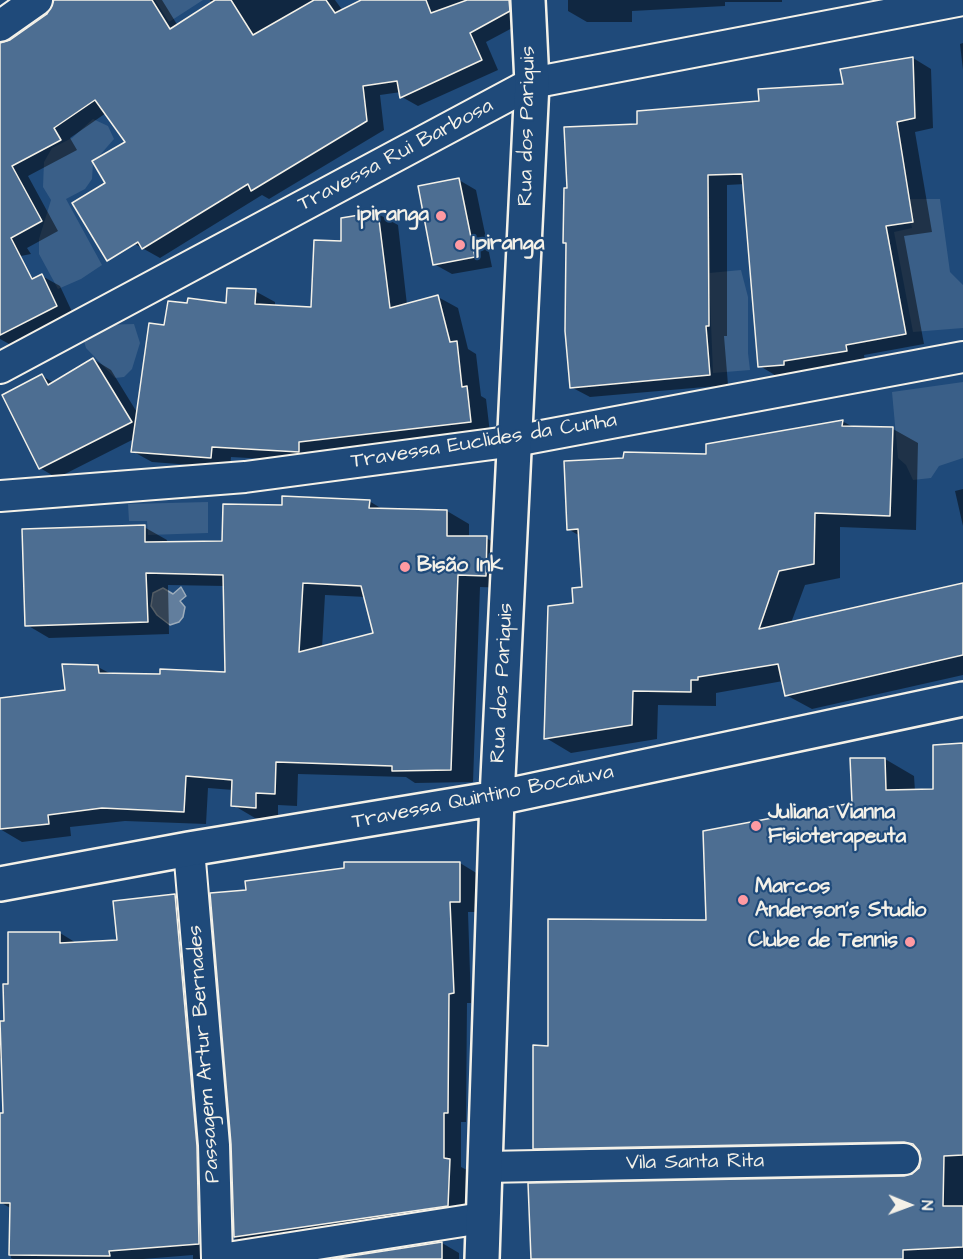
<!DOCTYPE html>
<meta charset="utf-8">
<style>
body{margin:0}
#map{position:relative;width:963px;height:1259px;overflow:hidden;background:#1f4a7a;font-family:"Architects Daughter",sans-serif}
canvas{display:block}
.north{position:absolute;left:879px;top:1175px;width:60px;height:60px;-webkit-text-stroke:4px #1f4a7a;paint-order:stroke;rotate:91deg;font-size:16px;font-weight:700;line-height:24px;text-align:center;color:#f4f1e8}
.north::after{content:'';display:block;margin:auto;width:21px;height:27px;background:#f4f1e8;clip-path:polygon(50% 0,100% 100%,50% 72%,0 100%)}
</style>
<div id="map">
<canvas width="963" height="1259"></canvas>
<div class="north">N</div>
</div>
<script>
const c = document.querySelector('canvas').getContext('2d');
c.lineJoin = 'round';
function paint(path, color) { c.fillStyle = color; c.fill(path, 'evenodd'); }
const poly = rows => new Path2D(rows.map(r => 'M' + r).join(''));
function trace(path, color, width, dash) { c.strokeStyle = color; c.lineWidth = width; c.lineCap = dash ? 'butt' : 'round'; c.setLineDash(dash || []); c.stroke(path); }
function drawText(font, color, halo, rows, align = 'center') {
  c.font = font + ' "Architects Daughter",sans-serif'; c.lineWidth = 4.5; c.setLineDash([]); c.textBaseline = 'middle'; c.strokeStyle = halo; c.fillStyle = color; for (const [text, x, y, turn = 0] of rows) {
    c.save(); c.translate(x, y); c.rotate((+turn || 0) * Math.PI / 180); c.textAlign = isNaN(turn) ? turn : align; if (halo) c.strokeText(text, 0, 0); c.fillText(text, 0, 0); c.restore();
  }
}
paint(poly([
 [155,0,203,0,169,22],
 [93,119,108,126,114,139,93,163,92,179,85,189,66,199,102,265,81,279,58,289,39,254,39,239,51,200,43,187,44,162,52,148,72,138],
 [906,199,940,199,950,272,963,285,963,328,913,332,894,232,912,228],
 [741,270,748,297,748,353,750,370,713,373,709,273],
 [134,324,140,343,132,369,124,377,115,378,86,348,83,338,99,325],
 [963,382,963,458,939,466,931,478,913,480,906,465,898,458,892,392],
 [208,502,208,533,148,535,147,521,129,521,128,504]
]), '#3a5f88');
const water = poly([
 [181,587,186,596,180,601,185,607,183,617,179,622,170,625,157,615,151,606,153,593,163,588,173,594,181,587]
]);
paint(water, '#627e9d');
trace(water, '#9cacbb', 1.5);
paint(poly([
 [55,0,162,0,178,26,212,4,210,0,335,0,343,11,367,0,514,0,516,26,486,42,498,70,418,106,402,97,401,92,380,95,384,130,269,199,262,195,160,258,135,244,107,184,127,143,106,113,70,138,77,150,28,176,58,231,27,248,31,254,0,260,0,44,11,41,48,15],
 [568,0,782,0,782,2,725,2,725,6,632,11,632,22,587,22,568,11],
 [963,43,963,70,960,44],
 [913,58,931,69,933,128,915,132,932,232,904,236,924,344,864,355,865,361,802,371,802,375,778,377,760,366,745,184,727,185,727,336,724,336,728,385,590,397,571,387,638,126,845,86],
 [459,180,476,190,492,267,452,274,434,264],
 [378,214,398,225,407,305,438,297,458,308,468,349,476,354,481,396,486,399,490,433,318,462,231,457,230,468,152,462,132,451,134,439,57,478,40,468,42,376,54,383,93,359,111,370,138,414,165,327,227,304,255,291,275,302,275,306,313,309,342,243],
 [30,276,35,279,42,276,60,286,74,316,13,346,0,339,0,291],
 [842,421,853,427,893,429,918,443,916,530,840,527,840,578,805,585,791,623,963,583,963,675,812,709,786,695,783,681,716,693,716,706,658,705,657,739,571,753,546,738,575,605,583,589,580,536,568,529,708,455],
 [963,489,963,526,955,491],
 [369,501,384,510,447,511,469,524,469,538,486,538,509,551,508,588,480,587,473,782,415,783,406,777,298,774,297,806,278,805,278,820,255,818,233,805,233,790,208,788,206,824,125,821,70,827,71,836,22,842,0,829,0,700,67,692,98,667,111,674,226,674,225,586,168,585,169,634,49,638,27,625,144,527,167,540,167,543,224,543,283,506],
 [325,595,366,597,375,634,322,648],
 [963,745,963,1259,533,1259,905,1178,913,1175,920,1169,923,1158,564,1165,534,1148,550,1047,853,804,885,759,914,776,915,791,934,791],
 [460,863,478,874,477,912,468,912,471,1003,467,1003,466,1122,461,1122,461,1167,467,1170,465,1216,253,1249,235,1239,233,1143],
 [175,895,193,905,218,1259,193,1259,193,1255,143,1259,13,1259,11,1258,12,1209,0,1202,0,1136,5,1115,5,1061,0,1058,0,1022,5,1022,9,985,60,933,78,944,118,942,115,902],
 [442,1243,459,1253,459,1259,342,1259]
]), '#0007');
const building = poly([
 [54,0,152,0,170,29,215,0,231,0,253,35,314,0,326,0,335,13,361,0,426,0,431,13,467,0,509,0,510,11,470,33,482,60,400,98,397,81,363,86,367,121,251,191,248,184,142,249,138,242,107,261,72,203,105,183,92,161,125,142,95,100,54,128,61,140,12,166,42,221,11,238,32,279,42,274,57,306,0,335,0,43,10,40,47,14,54,0],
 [913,57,915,118,897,122,913,222,886,226,906,334,846,345,847,351,784,361,784,365,758,367,742,174,708,175,709,326,706,326,710,375,570,388,565,331,566,243,563,243,564,188,567,188,564,127,637,124,637,111,759,101,758,89,843,84,840,69,913,57],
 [459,178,475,257,433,265,418,186,459,178],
 [378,212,390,308,438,295,450,342,457,341,462,387,467,386,471,422,299,442,299,452,212,447,211,458,131,452,149,323,164,325,168,301,187,303,188,298,226,303,227,288,256,289,255,304,311,307,314,240,341,241,341,218,378,212],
 [93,358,132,422,39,469,2,395,42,374,48,385,93,358],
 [843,420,842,426,893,427,890,516,815,513,814,564,779,571,759,629,963,583,963,655,785,696,778,664,698,677,698,680,691,680,691,692,633,691,632,725,544,739,548,606,573,603,572,588,582,587,578,529,567,530,564,461,623,458,624,452,706,454,706,444,843,420],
 [282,496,370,500,369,508,447,510,447,536,487,536,486,576,458,575,451,770,392,771,392,766,276,762,275,794,256,793,256,808,231,806,232,780,186,776,184,812,102,808,48,815,49,824,0,829,0,698,65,690,62,664,98,665,99,673,160,674,160,669,225,672,223,575,146,573,148,622,25,626,22,529,145,525,145,542,222,541,223,504,282,505,282,496],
 [303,583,361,586,373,633,299,652,303,583],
 [963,743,963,1155,944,1156,943,1206,963,1206,963,1247,903,1250,903,1259,531,1259,528,1183,904,1176,912,1174,919,1168,921,1159,919,1151,913,1144,904,1142,533,1149,533,1045,548,1046,548,919,706,920,703,831,852,803,850,758,885,758,886,790,933,789,933,745,963,743],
 [344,862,460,862,460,902,450,902,454,993,449,994,448,1113,444,1113,444,1158,450,1159,448,1206,234,1237,231,1144,210,893,246,890,245,881,344,868,344,862],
 [175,894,197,1146,199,1244,109,1251,110,1256,9,1255,10,1203,0,1203,0,1113,3,1113,0,1021,4,1021,3,984,8,984,8,932,60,932,60,943,117,940,113,901,175,894],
 [442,1242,442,1259,332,1259,442,1242]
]);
paint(building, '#4d6e92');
trace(building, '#f4f1e8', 1.5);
const minor = poly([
 [0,26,37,0],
 [0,368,532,83,963,0],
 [0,496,245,477,515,441,963,357],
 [189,849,214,1145,217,1259],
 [485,1167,904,1159],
 [221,1259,482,1218]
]);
const tertiary = poly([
 [0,884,189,849,497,798,963,699],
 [482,1259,497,798,532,83,528,0]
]);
trace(minor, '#f4f1e8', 34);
trace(tertiary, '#f4f1e8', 38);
trace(minor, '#1f4a7a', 30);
trace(tertiary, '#1f4a7a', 33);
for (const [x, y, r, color] of [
 [441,216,6,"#ff9aa2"],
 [460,245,6,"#ff9aa2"],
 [405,567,6,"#ff9aa2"],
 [756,826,6,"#ff9aa2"],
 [743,900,6,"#ff9aa2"],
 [910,942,6,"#ff9aa2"]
]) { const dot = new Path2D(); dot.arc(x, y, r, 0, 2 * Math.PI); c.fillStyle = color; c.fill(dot); trace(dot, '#1f4a7a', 2); }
drawText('21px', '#f4f1e8', '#1f4a7a', [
 ["Rua dos Pariquis",528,126,-89],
 ["Travessa Rui Barbosa",396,156,-28],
 ["Travessa Euclides da Cunha",484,442,-9],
 ["Rua dos Pariquis",503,683,-87],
 ["Travessa Quintino Bocaiuva",483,798,-11],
 ["Passagem Artur Bernades",205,1054,-94],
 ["Vila Santa Rita",695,1163,-1]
]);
drawText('bold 21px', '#f4f1e8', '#1f4a7a', [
 ["ipiranga",429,216,"right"],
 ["Ipiranga",472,245],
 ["Bisão Ink",417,567],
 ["Juliana Vianna",768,814],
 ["Fisioterapeuta",768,838],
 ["Marcos",755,888],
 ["Anderson's Studio",755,912],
 ["Clube de Tennis",898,942,"right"]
], 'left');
</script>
